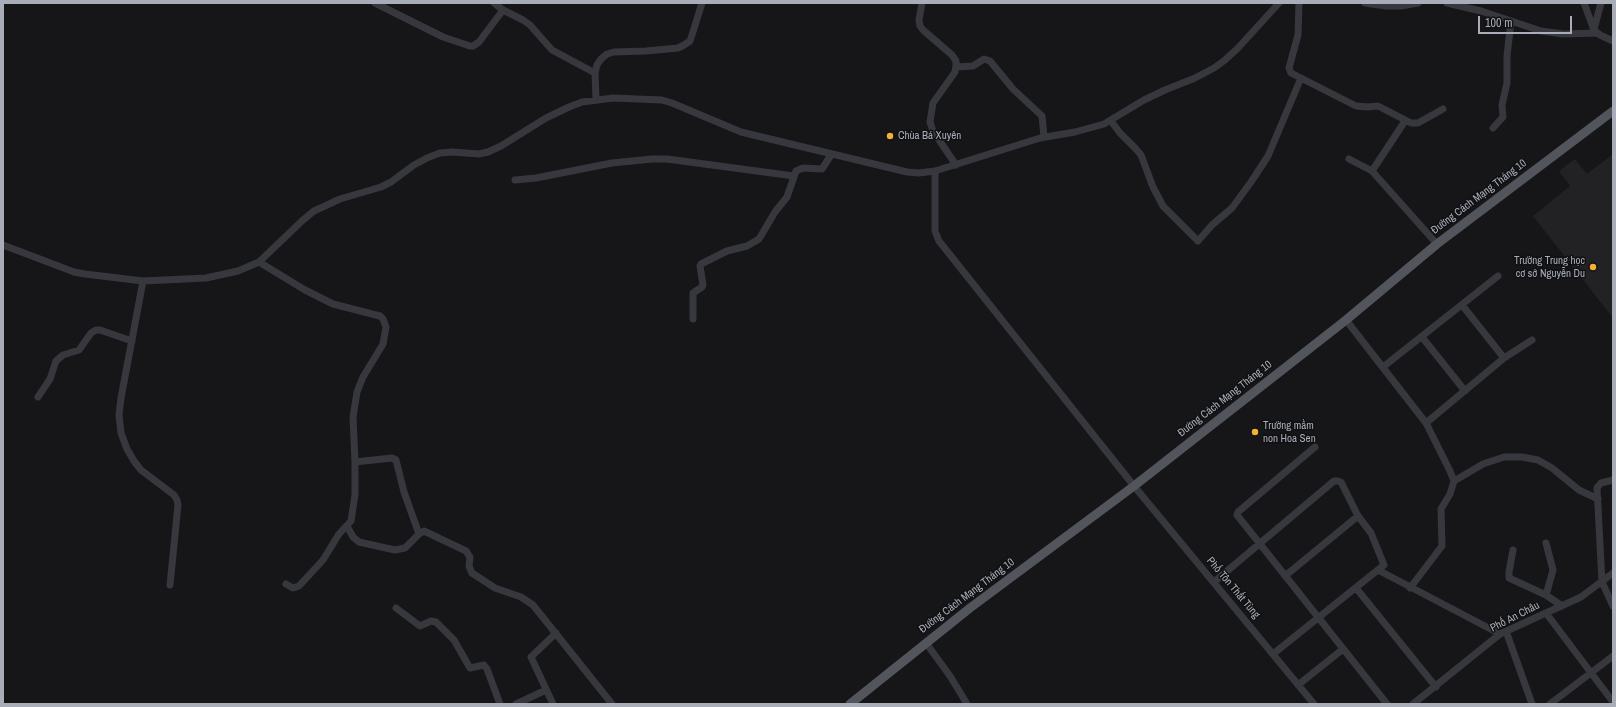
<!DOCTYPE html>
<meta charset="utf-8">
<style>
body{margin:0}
#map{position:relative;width:1616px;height:707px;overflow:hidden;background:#161618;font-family:"Archivo Narrow",sans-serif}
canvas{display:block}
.frame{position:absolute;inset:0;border:4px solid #a8adb8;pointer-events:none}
.scale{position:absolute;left:1478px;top:16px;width:94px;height:18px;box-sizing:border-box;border:2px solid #a8adb8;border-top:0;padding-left:5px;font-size:12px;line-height:14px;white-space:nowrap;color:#a8adb8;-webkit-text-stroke:3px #111113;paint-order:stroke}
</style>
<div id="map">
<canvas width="1616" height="707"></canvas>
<div class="frame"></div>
<div class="scale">100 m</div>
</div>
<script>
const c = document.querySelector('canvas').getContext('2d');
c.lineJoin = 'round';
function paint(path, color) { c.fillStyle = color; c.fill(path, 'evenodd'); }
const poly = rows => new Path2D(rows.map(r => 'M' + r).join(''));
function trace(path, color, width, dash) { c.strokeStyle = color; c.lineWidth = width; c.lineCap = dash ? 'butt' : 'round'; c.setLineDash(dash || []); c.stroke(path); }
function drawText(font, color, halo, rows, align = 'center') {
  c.font = font + ' "Archivo Narrow",sans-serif'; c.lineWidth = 3; c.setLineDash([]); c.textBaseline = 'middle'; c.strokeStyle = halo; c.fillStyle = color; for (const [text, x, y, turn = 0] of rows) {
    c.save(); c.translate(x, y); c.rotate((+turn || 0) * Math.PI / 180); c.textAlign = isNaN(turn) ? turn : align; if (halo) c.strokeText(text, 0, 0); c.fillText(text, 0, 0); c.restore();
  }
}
paint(poly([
 [1613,154,1613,318,1533,216,1570,186,1559,171,1575,159,1587,174]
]), '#222225');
trace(poly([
 [375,3,443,37,470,46,473,46,479,42,503,10],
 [494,3,503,10,523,20,530,25,552,50,595,73],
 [922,3,919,20,920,26,923,30,952,55,956,61,956,66,955,72,933,103,930,122,933,131,956,165],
 [1299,3,1298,35,1289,68,1291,73,1356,106,1368,107,1378,106,1411,123,1418,123,1443,109],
 [1365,3,1386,6,1401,6,1418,3],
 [1447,3,1481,11,1541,31,1563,34,1597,33],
 [1584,3,1594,30,1600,35,1613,41],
 [1594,29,1601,3],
 [956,67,973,66,984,59,990,61,1013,89,1042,116,1044,137],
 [596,99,595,73,597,65,601,59,607,54,614,52,646,51,678,48,684,45,690,41,692,35,702,3],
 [1111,121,1120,133,1135,148,1141,155,1153,187,1163,206,1198,241,1212,225,1232,208,1251,182,1268,156,1301,78],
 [1405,121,1372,171,1437,244],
 [1493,128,1503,117,1502,105,1507,83,1507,56,1511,21],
 [1349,159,1372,171],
 [935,171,935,231,939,241,1134,486,1314,704],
 [515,180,536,178,612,163,652,159,667,159,794,176],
 [3,245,74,272,85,274,143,281,206,278,238,271,259,262,303,220,314,211,340,199,381,187,391,182,414,165,427,158,440,153,452,152,479,154,488,152,501,146,546,118,569,107,582,102,613,98,662,100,672,103,741,132,907,172,919,173,935,171,1040,138,1075,132,1104,124,1144,100,1165,90,1195,78,1214,68,1225,60,1238,48,1279,3],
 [259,262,305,290,333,304,380,316,383,319,386,327,383,344,363,377,357,392,353,417,355,462,355,495,351,521,339,534,323,560,299,586,293,588,286,584],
 [143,281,121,398,119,415,121,433,127,449,134,461,141,470,174,495,177,500,178,505,170,585],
 [1462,305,1504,358],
 [693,319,693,293,702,287,703,285,700,266,701,264,727,251,747,246,759,239,775,212,787,197,796,171,803,168,822,169,831,155],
 [1346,320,1426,423,1450,471,1454,481,1450,494,1441,509,1442,546,1410,588],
 [1422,337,1465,391],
 [1383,367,1498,276],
 [38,397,50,379,56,361,63,355,79,350,91,333,96,330,100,330,132,341],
 [1426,423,1504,358,1532,340],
 [1315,447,1238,512,1237,515,1387,704],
 [355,462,392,458,396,460,404,492,419,534],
 [1613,480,1601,483,1597,488,1602,582,1613,606],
 [1454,481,1483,464,1504,457,1522,457,1538,460,1552,468,1579,490,1598,499],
 [347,526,353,537,359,542,395,550,405,548,419,534,424,531,466,551,470,557,469,566,472,573,495,588,521,597,533,605,612,704],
 [1513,550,1509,572,1509,578,1546,595,1562,606],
 [1378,570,1500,634],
 [1285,576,1358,516],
 [1214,582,1334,481,1338,481,1341,482,1358,516,1371,533,1384,565,1273,654],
 [1356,588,1436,687],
 [1546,595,1553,570,1546,543],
 [396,608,420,626,431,621,436,622,454,640,470,668,484,665,487,669,500,704],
 [1546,613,1613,702],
 [1506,631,1532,704],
 [926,643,950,676,967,704],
 [1298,685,1343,649],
 [516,704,546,690],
 [553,704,531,657,556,633],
 [1413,704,1500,634,1581,597,1613,573],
 [1550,704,1613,656]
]), '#37383d', 7);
trace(poly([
 [850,704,970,608,1134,486,1346,320,1437,244,1613,111]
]), '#53555c', 9);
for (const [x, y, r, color] of [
 [890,136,4,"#f2b134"],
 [1593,267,4,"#f2b134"],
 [1255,432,4,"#f2b134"]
]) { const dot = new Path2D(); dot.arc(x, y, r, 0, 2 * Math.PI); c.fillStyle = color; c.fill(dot); trace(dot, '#111113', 1.5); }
drawText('11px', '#a8adb8', '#111113', [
 ["Chùa Bá Xuyên",898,136],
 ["Trường Trung học",1585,261,"right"],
 ["cơ sở Nguyễn Du",1585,274,"right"],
 ["Trường mầm",1263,426],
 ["non Hoa Sen",1263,439]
], 'left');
drawText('11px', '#a8adb8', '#111113', [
 ["Đường Cách Mạng Tháng 10",1479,197,-37],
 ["Đường Cách Mạng Tháng 10",1225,399,-38],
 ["Phố Tôn Thất Tùng",1233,588,50],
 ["Đường Cách Mạng Tháng 10",967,596,-37],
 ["Phố An Châu",1515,617,-27]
]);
</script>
